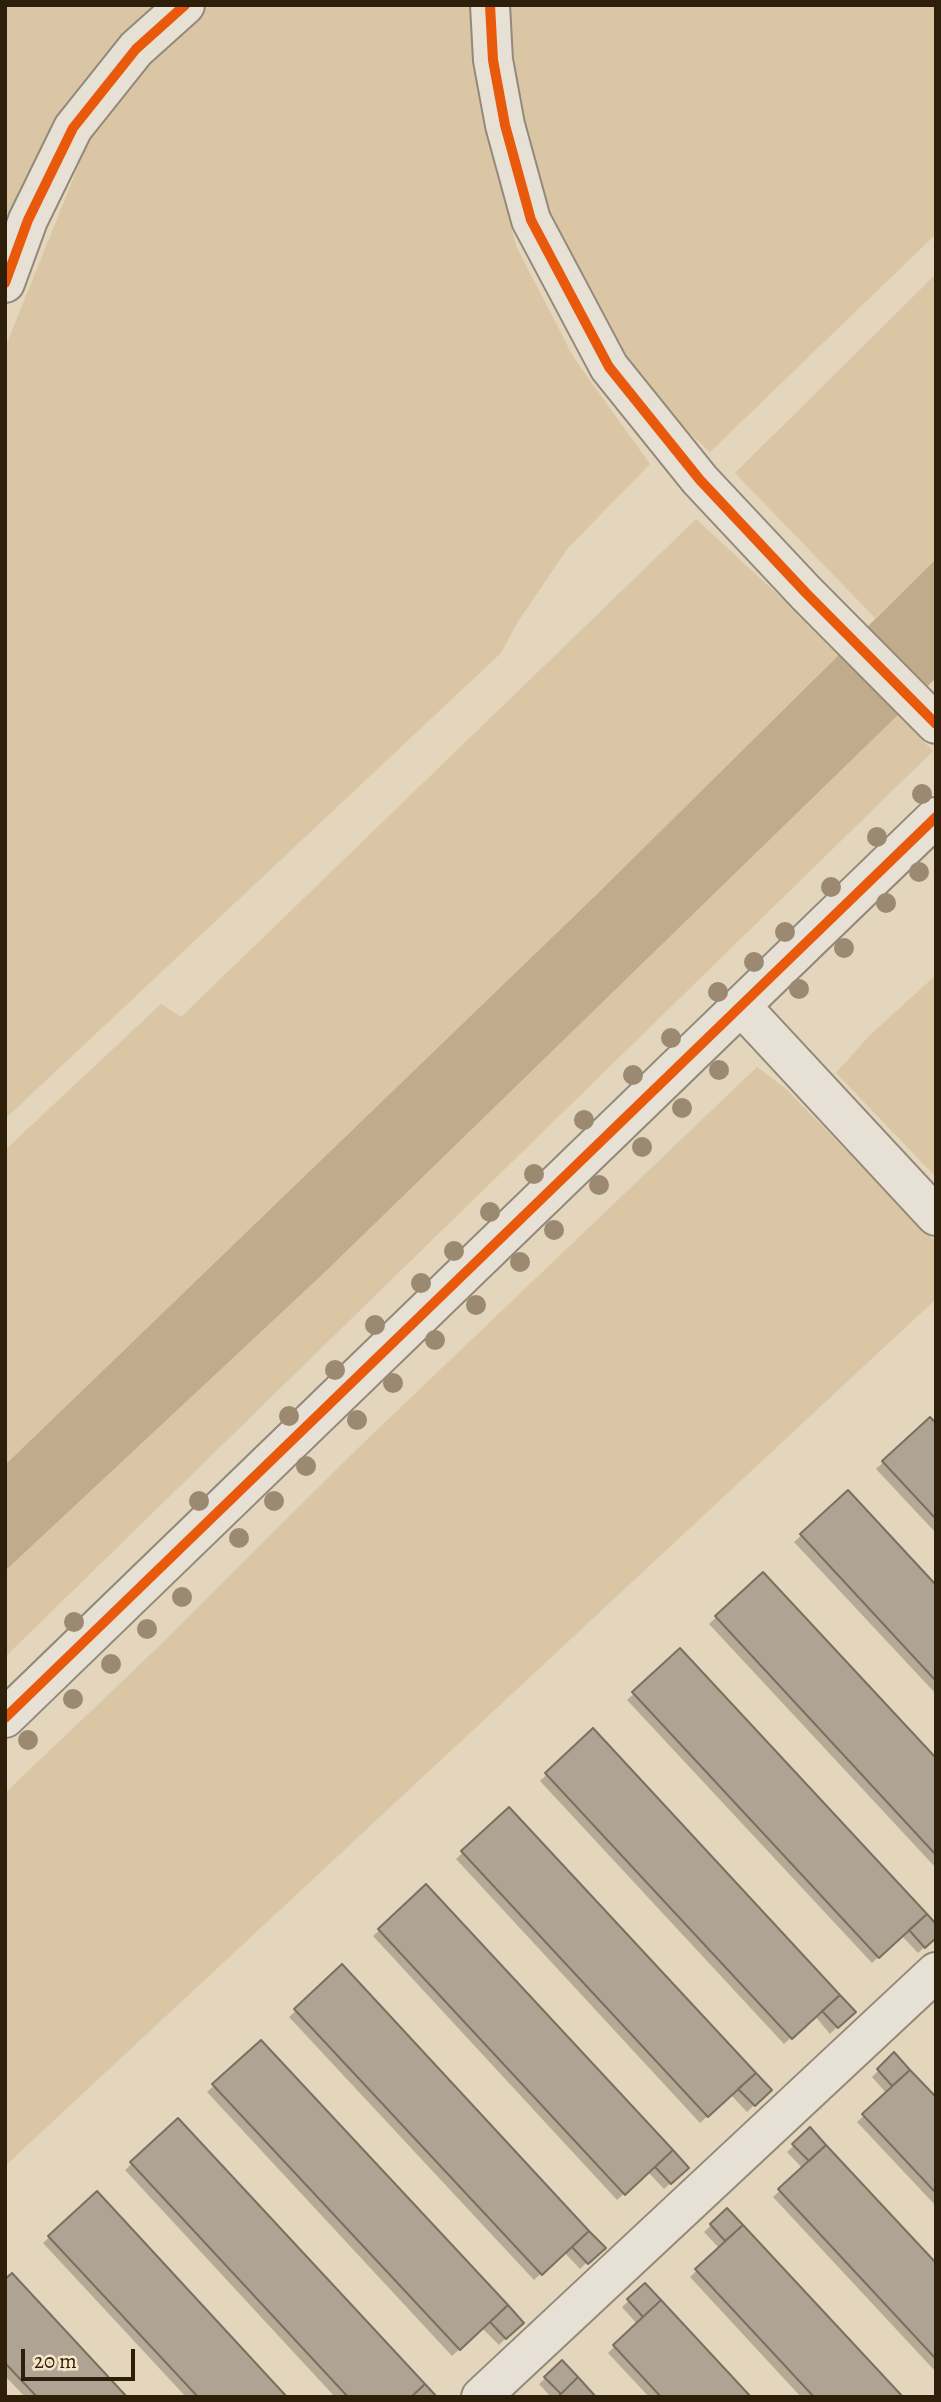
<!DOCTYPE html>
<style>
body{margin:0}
#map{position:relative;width:941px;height:2402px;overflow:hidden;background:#e4d5bd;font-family:Alegreya,serif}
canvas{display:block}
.frame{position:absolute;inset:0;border:7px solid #2e1f0a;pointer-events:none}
.scale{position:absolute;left:21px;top:2349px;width:114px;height:32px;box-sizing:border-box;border:4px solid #2e1f0a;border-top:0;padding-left:9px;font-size:21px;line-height:24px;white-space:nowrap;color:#2e1f0a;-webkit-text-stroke:5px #f7e6ca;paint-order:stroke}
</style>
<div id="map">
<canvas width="941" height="2402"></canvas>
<div class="frame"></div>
<div class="scale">20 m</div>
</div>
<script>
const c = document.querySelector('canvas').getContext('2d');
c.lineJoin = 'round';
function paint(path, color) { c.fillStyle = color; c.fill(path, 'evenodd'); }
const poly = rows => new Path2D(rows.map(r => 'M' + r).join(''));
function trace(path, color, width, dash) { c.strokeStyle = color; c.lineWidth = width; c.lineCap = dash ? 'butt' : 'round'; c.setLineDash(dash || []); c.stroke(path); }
paint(poly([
 [5,5,163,5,5,242],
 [210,5,475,5,492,142,516,246,574,358,650,464,568,548,517,623,501,653,5,1119,5,348,92,132,146,63],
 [508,5,936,5,936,234,710,452,677,422,625,359,543,210,515,118],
 [936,274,936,559,875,618,735,473],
 [696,519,841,653,595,896,5,1465,5,1150,161,1004,181,1017],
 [898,715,933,751,5,1657,5,1571,324,1273],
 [936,975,936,1177,836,1073,870,1035],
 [757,1067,785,1088,936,1242,936,1299,5,2166,5,1793,155,1650,355,1451]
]), '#dac6a5');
paint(poly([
 [936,559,936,678,324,1273,5,1571,5,1465,595,896]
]), '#c0ac8b');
paint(poly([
 [929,1419,936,1426,936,1533,876,1469],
 [847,1493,936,1588,936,1694,794,1542],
 [762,1574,936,1761,936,1868,709,1624],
 [680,1650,936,1936,918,1953,902,1936,872,1963,627,1700],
 [593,1731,853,2012,830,2034,815,2016,784,2044,540,1781],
 [509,1809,770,2090,747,2112,731,2095,700,2123,456,1859],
 [426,1887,687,2168,664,2189,648,2172,617,2200,373,1936],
 [342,1967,603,2247,580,2269,564,2252,534,2280,289,2017],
 [261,2042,521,2323,499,2345,482,2328,452,2356,207,2092],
 [894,2055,936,2100,936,2206,857,2122,887,2094,872,2077],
 [178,2120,435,2397,335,2397,125,2170],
 [810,2130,936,2265,936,2372,773,2197,803,2169,787,2152],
 [97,2193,285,2397,186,2397,43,2243],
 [727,2210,901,2397,801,2397,690,2277,720,2249,704,2232],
 [5,2281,124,2397,25,2397,5,2376],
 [645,2286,748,2397,649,2397,608,2353,637,2324,622,2307],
 [562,2363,593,2397,551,2397,539,2384]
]), '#0003');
const building = poly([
 [930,1417,936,1423,936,1519,882,1461,930,1417],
 [848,1490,936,1585,936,1681,800,1534,848,1490],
 [763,1572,936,1758,936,1855,715,1616,763,1572],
 [680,1648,927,1914,879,1958,632,1692,680,1648],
 [593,1728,840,1995,792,2039,545,1773,593,1728],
 [509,1807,756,2073,708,2117,461,1851,509,1807],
 [426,1884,673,2150,625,2195,378,1929,426,1884],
 [927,1914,936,1924,936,1938,925,1948,909,1930,927,1914],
 [342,1964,589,2231,542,2275,294,2009,342,1964],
 [840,1995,856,2012,838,2028,822,2011,840,1995],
 [261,2040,508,2305,460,2350,212,2084,261,2040],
 [894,2052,910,2070,892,2086,877,2069,894,2052],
 [910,2070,936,2097,936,2193,862,2114,910,2070],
 [756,2073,772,2090,755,2106,738,2089,756,2073],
 [178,2118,425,2384,411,2397,348,2397,130,2162,178,2118],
 [810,2127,826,2145,809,2161,792,2144,810,2127],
 [826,2145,936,2263,936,2359,778,2189,826,2145],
 [673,2150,689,2168,671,2184,655,2167,673,2150],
 [97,2191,287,2397,198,2397,48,2236,97,2191],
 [727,2208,743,2225,725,2241,710,2224,727,2208],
 [743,2225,903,2397,814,2397,695,2269,743,2225],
 [589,2231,606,2248,588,2264,572,2247,589,2231],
 [12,2273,127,2397,37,2397,5,2363,5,2279,12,2273],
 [645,2283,661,2300,643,2317,627,2299,645,2283],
 [661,2300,751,2397,661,2397,613,2345,661,2300],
 [508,2305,524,2323,506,2339,490,2322,508,2305],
 [562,2360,578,2377,561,2394,544,2377,562,2360],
 [578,2377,596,2397,557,2397,561,2394,578,2377],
 [425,2384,437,2397,411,2397,425,2384]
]);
paint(building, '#afa493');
trace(building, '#797061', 2);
const minor = poly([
 [490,5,493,60,505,125,531,220,609,367,700,480,806,593,936,724],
 [5,283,28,220,73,128,136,49,185,5],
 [741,1006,936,1216],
 [5,1718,936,817],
 [481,2397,936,1972]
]);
trace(minor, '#938979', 42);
trace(minor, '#e7e0d5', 38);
trace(poly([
 [490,5,493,60,505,125,531,220,609,367,700,480,806,593,936,724],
 [5,283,28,220,73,128,136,49,185,5],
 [5,1718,936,817]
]), '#e8590c', 10);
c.fillStyle = '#9b8a71';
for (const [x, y] of [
 [922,794],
 [877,837],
 [919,872],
 [831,887],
 [886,903],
 [785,932],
 [844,948],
 [754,962],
 [799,989],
 [718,992],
 [671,1038],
 [719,1070],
 [633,1075],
 [682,1108],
 [584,1120],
 [642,1147],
 [534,1174],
 [599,1185],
 [490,1212],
 [554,1230],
 [454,1251],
 [520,1262],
 [421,1283],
 [476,1305],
 [375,1325],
 [435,1340],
 [335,1370],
 [393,1383],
 [289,1416],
 [357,1420],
 [306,1466],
 [199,1501],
 [274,1501],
 [239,1538],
 [182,1597],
 [74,1622],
 [147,1629],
 [111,1664],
 [73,1699],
 [28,1740]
]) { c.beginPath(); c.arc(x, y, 10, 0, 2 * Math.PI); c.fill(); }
</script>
